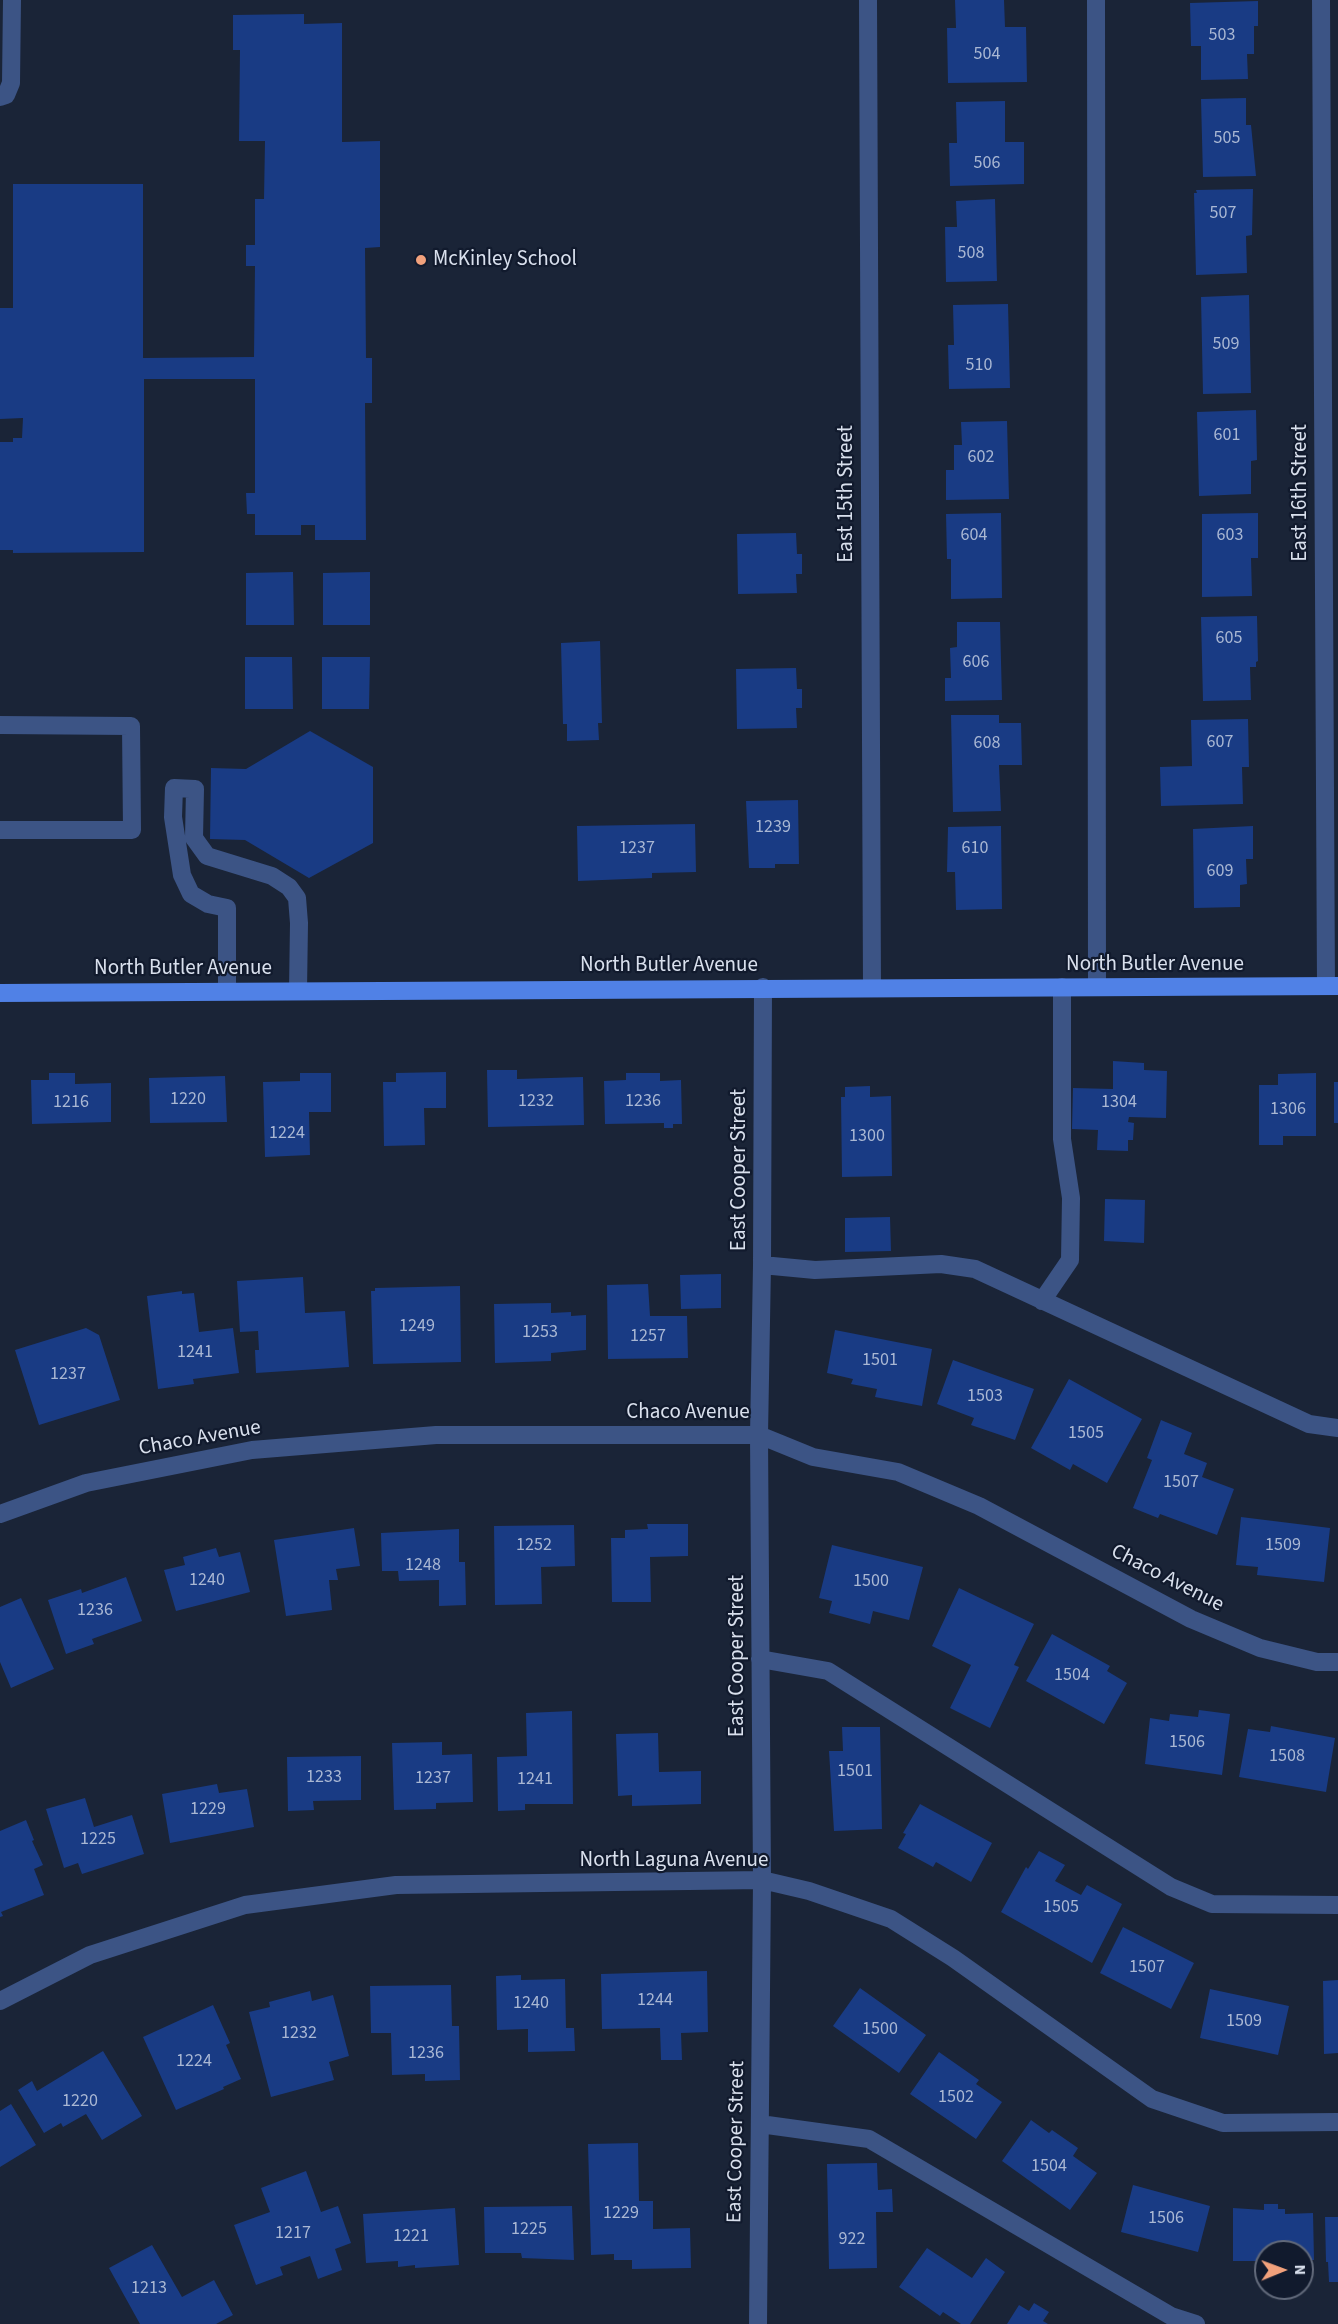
<!DOCTYPE html>
<style>
body{margin:0}
#map{position:relative;width:1338px;height:2324px;overflow:hidden;background:#1a2437;font-family:"Source Sans 3",sans-serif}
canvas{display:block}
.north{position:absolute;left:1254px;top:2240px;width:60px;height:60px;box-sizing:border-box;background:#111a2d;border:2px solid #61697a;border-radius:50%;rotate:89deg;font-size:16px;font-weight:700;line-height:24px;text-align:center;color:#d9e0ed}
.north::after{content:'';display:block;margin:auto;width:21px;height:27px;background:#f1a17c;clip-path:polygon(50% 0,100% 100%,50% 72%,0 100%)}
</style>
<div id="map">
<canvas width="1338" height="2324"></canvas>
<div class="north">N</div>
</div>
<script>
const c = document.querySelector('canvas').getContext('2d');
c.lineJoin = 'round';
function paint(path, color) { c.fillStyle = color; c.fill(path, 'evenodd'); }
const poly = rows => new Path2D(rows.map(r => 'M' + r).join(''));
function trace(path, color, width, dash) { c.strokeStyle = color; c.lineWidth = width; c.lineCap = dash ? 'butt' : 'round'; c.setLineDash(dash || []); c.stroke(path); }
function drawText(font, color, halo, rows, align = 'center') {
  c.font = font + ' "Source Sans 3",sans-serif'; c.lineWidth = 4.5; c.setLineDash([]); c.textBaseline = 'middle'; c.strokeStyle = halo; c.fillStyle = color; for (const [text, x, y, turn = 0] of rows) {
    c.save(); c.translate(x, y); c.rotate((+turn || 0) * Math.PI / 180); c.textAlign = isNaN(turn) ? turn : align; if (halo) c.strokeText(text, 0, 0); c.fillText(text, 0, 0); c.restore();
  }
}
paint(poly([
 [955,0,1004,0,1005,27,1026,27,1027,82,948,83,947,28,956,28],
 [1258,1,1258,26,1254,26,1254,54,1247,54,1248,79,1201,80,1201,46,1191,46,1190,3],
 [304,14,304,24,342,23,342,142,380,141,380,247,365,248,366,358,372,358,372,403,365,403,366,540,315,540,315,525,301,525,301,535,255,535,255,514,247,514,246,493,255,493,255,379,144,379,144,552,13,553,13,550,0,550,0,442,13,442,13,438,22,438,23,418,0,419,0,308,13,308,13,184,143,184,143,358,254,357,255,266,246,266,246,245,255,245,255,199,264,199,265,141,239,141,240,50,233,50,233,15],
 [1246,98,1246,125,1251,125,1256,176,1203,177,1201,99],
 [1005,101,1005,142,1024,142,1024,184,950,186,949,143,957,143,956,102],
 [1253,189,1252,235,1246,236,1247,273,1196,275,1194,193,1197,193,1196,190],
 [995,199,997,281,946,282,945,227,957,227,956,201],
 [1249,295,1251,393,1203,394,1201,297],
 [1008,304,1010,388,949,389,948,345,954,345,953,305],
 [1256,410,1257,460,1251,461,1251,494,1199,496,1197,412],
 [1007,421,1009,499,946,500,946,470,954,470,954,445,962,445,961,422],
 [1001,513,1002,598,951,599,951,559,947,559,946,514],
 [1258,513,1258,558,1251,558,1252,596,1202,597,1202,514],
 [796,533,797,554,802,554,802,574,796,574,797,593,738,594,737,534],
 [293,572,294,625,246,625,246,573],
 [370,572,370,625,323,625,323,573],
 [1257,616,1258,661,1256,662,1256,667,1250,667,1251,700,1203,701,1201,617],
 [957,622,1000,622,1002,700,945,701,945,678,951,678,950,648,957,647],
 [600,641,602,723,598,723,599,740,567,741,567,724,563,724,561,643],
 [245,657,292,657,293,709,245,709],
 [322,657,370,657,369,709,322,709],
 [796,668,797,689,802,689,802,708,796,708,797,728,737,729,736,669],
 [951,715,999,715,999,723,1021,723,1022,765,999,765,1001,811,953,812],
 [1248,719,1249,767,1242,767,1243,804,1161,806,1160,767,1192,766,1191,720],
 [310,731,373,767,373,843,309,878,245,840,210,839,211,768,246,769],
 [798,800,799,864,775,864,775,868,749,868,746,801],
 [695,824,696,872,652,873,652,878,578,881,577,826],
 [1001,826,1002,909,956,910,955,872,947,872,948,827],
 [1253,826,1253,859,1246,859,1247,884,1240,885,1240,907,1194,908,1193,829],
 [1113,1061,1144,1063,1144,1070,1167,1071,1166,1118,1129,1117,1128,1122,1134,1123,1133,1140,1128,1140,1128,1151,1097,1150,1098,1130,1072,1129,1073,1088,1113,1089],
 [487,1070,517,1070,517,1079,583,1077,584,1125,488,1127],
 [446,1072,446,1108,424,1108,425,1145,384,1146,383,1082,396,1082,396,1073],
 [49,1073,75,1073,75,1084,111,1083,111,1122,32,1124,31,1080,49,1080],
 [300,1073,331,1073,331,1112,309,1112,310,1155,265,1157,263,1082,300,1081],
 [626,1073,660,1073,660,1081,681,1080,682,1124,673,1124,673,1128,664,1128,664,1123,605,1124,604,1081,626,1080],
 [1316,1073,1316,1136,1283,1136,1283,1145,1259,1145,1259,1085,1278,1085,1278,1074],
 [225,1076,227,1122,150,1123,149,1078],
 [1334,1082,1338,1082,1338,1123,1334,1123],
 [870,1086,870,1097,891,1096,892,1176,842,1177,841,1097,845,1097,845,1087],
 [1105,1199,1145,1200,1144,1243,1104,1241],
 [890,1217,891,1251,845,1252,845,1218],
 [721,1274,721,1308,681,1309,680,1275],
 [303,1277,305,1313,345,1311,349,1367,256,1373,255,1350,259,1350,258,1331,240,1332,237,1281],
 [648,1284,650,1316,687,1316,688,1358,608,1359,607,1285],
 [460,1286,461,1362,373,1364,371,1291,375,1291,375,1288],
 [182,1291,182,1294,194,1293,199,1332,233,1328,239,1373,193,1379,194,1384,158,1389,147,1296],
 [551,1303,551,1313,571,1312,571,1316,586,1315,586,1350,551,1353,551,1361,495,1363,494,1304],
 [86,1328,99,1335,120,1400,39,1425,15,1350],
 [835,1330,932,1349,922,1406,875,1397,877,1389,851,1384,853,1379,827,1373],
 [953,1360,1034,1389,1015,1440,971,1425,974,1418,937,1404],
 [1069,1379,1142,1419,1107,1483,1073,1464,1070,1470,1031,1448],
 [1161,1420,1192,1433,1184,1454,1207,1463,1202,1477,1234,1489,1217,1535,1160,1514,1158,1518,1133,1508,1152,1460,1147,1458],
 [1241,1517,1330,1528,1324,1582,1257,1575,1258,1567,1236,1565],
 [647,1524,688,1524,688,1556,650,1557,651,1602,612,1602,611,1538,625,1538,625,1530,648,1529],
 [574,1525,575,1566,541,1567,542,1604,495,1605,494,1526],
 [354,1528,360,1566,336,1569,338,1580,329,1580,332,1610,286,1616,274,1540],
 [459,1529,459,1562,465,1562,466,1605,439,1606,439,1580,399,1581,398,1571,382,1571,381,1533],
 [832,1545,923,1567,909,1620,873,1611,870,1624,829,1613,832,1601,819,1598],
 [216,1548,219,1557,240,1552,250,1592,176,1611,164,1570,185,1565,183,1557],
 [126,1577,142,1621,92,1639,94,1644,66,1654,48,1600,81,1589,82,1593],
 [959,1588,1034,1624,1014,1665,1019,1667,990,1728,950,1708,971,1665,932,1646],
 [21,1598,54,1669,11,1688,0,1662,0,1607],
 [1052,1634,1110,1666,1107,1671,1127,1683,1104,1724,1026,1681],
 [1199,1710,1230,1714,1222,1775,1145,1764,1150,1718,1169,1721,1170,1714,1198,1717],
 [572,1711,573,1804,525,1804,525,1810,498,1811,497,1757,527,1756,526,1713],
 [1271,1726,1335,1738,1326,1792,1239,1777,1248,1729,1270,1732],
 [842,1727,880,1727,882,1829,834,1831,829,1751,843,1751],
 [658,1733,659,1772,701,1771,701,1804,632,1806,632,1795,618,1796,616,1734],
 [442,1742,442,1755,472,1754,473,1802,436,1803,436,1809,394,1810,392,1743],
 [361,1756,361,1800,313,1801,314,1810,288,1811,287,1757],
 [217,1784,219,1793,247,1789,254,1827,170,1843,162,1794],
 [85,1798,94,1827,132,1815,144,1854,82,1874,78,1863,64,1868,46,1809],
 [920,1804,992,1843,971,1882,936,1862,933,1867,898,1848,906,1834,903,1833],
 [26,1820,34,1840,32,1841,43,1865,34,1869,44,1895,1,1912,3,1916,0,1917,0,1831],
 [1039,1851,1065,1865,1055,1881,1081,1895,1087,1885,1122,1904,1092,1963,1001,1912,1026,1867,1028,1869],
 [1123,1927,1194,1963,1171,2009,1100,1973],
 [707,1971,708,2032,681,2033,682,2060,661,2060,660,2028,602,2029,601,1974],
 [521,1975,521,1980,565,1979,566,2028,574,2028,575,2051,528,2052,528,2029,497,2030,496,1976],
 [1338,1980,1338,2053,1324,2054,1323,1981],
 [451,1985,452,2026,459,2026,460,2080,425,2081,425,2074,392,2075,391,2033,371,2033,370,1986],
 [860,1988,926,2035,899,2073,833,2026],
 [1210,1989,1289,2006,1278,2055,1200,2038],
 [310,1991,312,2001,333,1995,349,2056,329,2062,334,2080,271,2097,249,2012,270,2007,269,2002],
 [213,2005,230,2043,226,2045,241,2079,223,2087,224,2089,176,2110,143,2037],
 [103,2051,142,2116,102,2140,86,2114,63,2127,61,2123,44,2133,18,2090,32,2081,37,2091],
 [939,2052,979,2080,976,2084,1002,2102,976,2139,910,2094],
 [11,2104,36,2145,0,2167,0,2111],
 [1031,2120,1049,2133,1052,2130,1078,2148,1073,2156,1097,2173,1070,2210,1002,2161],
 [638,2143,639,2201,653,2201,653,2229,690,2228,691,2268,632,2269,632,2260,614,2260,614,2254,591,2255,588,2144],
 [877,2163,878,2190,892,2189,893,2212,876,2212,877,2268,829,2269,827,2164],
 [306,2171,321,2212,338,2206,351,2243,335,2249,342,2270,318,2279,310,2256,280,2267,283,2275,256,2285,234,2225,270,2212,261,2188],
 [1133,2185,1210,2206,1198,2252,1121,2232],
 [1264,2204,1278,2204,1278,2209,1285,2209,1285,2214,1313,2213,1314,2260,1302,2260,1302,2252,1266,2252,1266,2261,1233,2261,1233,2208,1264,2210],
 [572,2206,574,2260,522,2258,521,2253,485,2253,484,2207],
 [455,2208,459,2265,415,2268,415,2265,398,2267,398,2261,366,2263,363,2214],
 [1325,2217,1338,2217,1338,2282,1329,2282,1328,2262,1326,2262],
 [152,2245,182,2297,214,2280,233,2315,216,2324,140,2324,109,2268],
 [927,2248,972,2278,986,2258,1005,2272,970,2324,961,2324,943,2312,940,2316,899,2287],
 [1034,2303,1049,2312,1043,2321,1048,2324,1007,2324,1019,2305,1029,2311]
]), '#193b84');
trace(poly([
 [868,0,872,988],
 [1096,0,1097,987],
 [1321,0,1326,986],
 [0,97,6,95,11,83,12,0],
 [0,725,131,726,132,830,0,830],
 [227,991,227,908,208,904,191,894,182,875,173,817,174,788,195,789,194,838,207,856,272,876,289,887,297,898,299,923,298,991],
 [762,1265,815,1270,941,1264,975,1269,1309,1424,1338,1428],
 [1042,1301,1070,1260,1071,1198,1062,1139,1062,987],
 [0,1514,86,1483,252,1450,436,1435,759,1435,813,1457,898,1472,979,1506,1191,1619,1260,1648,1317,1662,1338,1662],
 [760,1659,828,1671,1171,1887,1212,1904,1338,1905],
 [0,2001,90,1955,245,1905,396,1885,762,1880,809,1891,891,1919,953,1958,1152,2099,1223,2123,1338,2122],
 [760,2124,869,2139,1171,2316,1196,2324],
 [758,2324,762,1880,759,1435,762,1265,763,987]
]), '#3c5485', 18);
trace(poly([
 [0,993,1338,986]
]), '#5081e6', 18);
for (const [x, y, r, color] of [
 [421,260,6,"#f1a17c"]
]) { const dot = new Path2D(); dot.arc(x, y, r, 0, 2 * Math.PI); c.fillStyle = color; c.fill(dot); trace(dot, '#111a2d', 2); }
drawText('18px', '#a9b7d3', null, [
 ["503",1222,36],
 ["504",987,55],
 ["505",1227,139],
 ["506",987,164],
 ["507",1223,214],
 ["508",971,254],
 ["509",1226,345],
 ["510",979,366],
 ["601",1227,436],
 ["602",981,458],
 ["604",974,536],
 ["603",1230,536],
 ["605",1229,639],
 ["606",976,663],
 ["607",1220,743],
 ["608",987,744],
 ["1239",773,828],
 ["1237",637,849],
 ["610",975,849],
 ["609",1220,872],
 ["1220",188,1100],
 ["1232",536,1102],
 ["1236",643,1102],
 ["1216",71,1103],
 ["1304",1119,1103],
 ["1306",1288,1110],
 ["1224",287,1134],
 ["1300",867,1137],
 ["1249",417,1327],
 ["1253",540,1333],
 ["1257",648,1337],
 ["1241",195,1353],
 ["1501",880,1361],
 ["1237",68,1375],
 ["1503",985,1397],
 ["1505",1086,1434],
 ["1507",1181,1483],
 ["1252",534,1546],
 ["1509",1283,1546],
 ["1248",423,1566],
 ["1240",207,1581],
 ["1500",871,1582],
 ["1236",95,1611],
 ["1504",1072,1676],
 ["1506",1187,1743],
 ["1508",1287,1757],
 ["1501",855,1772],
 ["1233",324,1778],
 ["1237",433,1779],
 ["1241",535,1780],
 ["1229",208,1810],
 ["1225",98,1840],
 ["1505",1061,1908],
 ["1507",1147,1968],
 ["1244",655,2001],
 ["1240",531,2004],
 ["1509",1244,2022],
 ["1500",880,2030],
 ["1232",299,2034],
 ["1236",426,2054],
 ["1224",194,2062],
 ["1502",956,2098],
 ["1220",80,2102],
 ["1504",1049,2167],
 ["1229",621,2214],
 ["1506",1166,2219],
 ["1225",529,2230],
 ["1217",293,2234],
 ["1221",411,2237],
 ["922",852,2240],
 ["1213",149,2289]
]);
drawText('21px', '#d9e0ed', '#111a2d', [
 ["McKinley School",433,260]
], 'left');
drawText('21px', '#d9e0ed', '#111a2d', [
 ["East 16th Street",1301,493,-90],
 ["East 15th Street",847,494,-90],
 ["North Butler Avenue",1155,965],
 ["North Butler Avenue",669,966],
 ["North Butler Avenue",183,969],
 ["East Cooper Street",740,1170,-90],
 ["Chaco Avenue",688,1413],
 ["Chaco Avenue",200,1439,-10],
 ["Chaco Avenue",1167,1579,27],
 ["East Cooper Street",738,1656,-90],
 ["North Laguna Avenue",674,1861],
 ["East Cooper Street",737,2142,-89]
]);
</script>
